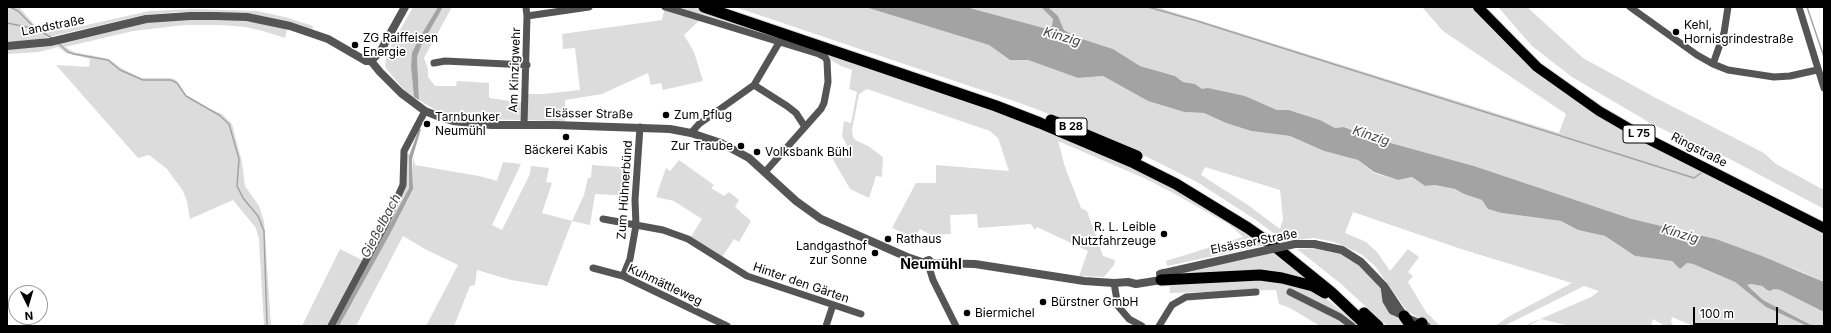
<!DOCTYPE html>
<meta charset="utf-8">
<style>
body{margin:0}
#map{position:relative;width:1831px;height:333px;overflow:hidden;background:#fff;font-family:Inter,sans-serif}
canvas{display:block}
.frame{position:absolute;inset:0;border:8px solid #000;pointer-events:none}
.north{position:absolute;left:8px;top:285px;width:40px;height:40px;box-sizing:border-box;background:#fff;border:1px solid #999;border-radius:50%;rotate:175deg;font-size:11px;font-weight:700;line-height:16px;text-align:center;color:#000}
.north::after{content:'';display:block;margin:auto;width:14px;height:18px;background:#000;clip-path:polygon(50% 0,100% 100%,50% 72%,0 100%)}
.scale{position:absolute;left:1693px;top:307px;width:85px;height:18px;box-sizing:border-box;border:2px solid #000;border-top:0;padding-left:5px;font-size:12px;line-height:14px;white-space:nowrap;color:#000;-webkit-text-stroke:3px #fff;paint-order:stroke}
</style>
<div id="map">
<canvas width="1831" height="333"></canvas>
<div class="frame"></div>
<div class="north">N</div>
<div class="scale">100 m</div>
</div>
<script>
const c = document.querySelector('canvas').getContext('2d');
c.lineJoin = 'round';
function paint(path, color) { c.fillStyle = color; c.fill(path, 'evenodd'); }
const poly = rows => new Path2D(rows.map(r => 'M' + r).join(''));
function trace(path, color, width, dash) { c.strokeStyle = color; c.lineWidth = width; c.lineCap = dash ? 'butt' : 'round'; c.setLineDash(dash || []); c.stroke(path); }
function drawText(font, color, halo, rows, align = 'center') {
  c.font = font + ' Inter,sans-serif'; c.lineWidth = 3.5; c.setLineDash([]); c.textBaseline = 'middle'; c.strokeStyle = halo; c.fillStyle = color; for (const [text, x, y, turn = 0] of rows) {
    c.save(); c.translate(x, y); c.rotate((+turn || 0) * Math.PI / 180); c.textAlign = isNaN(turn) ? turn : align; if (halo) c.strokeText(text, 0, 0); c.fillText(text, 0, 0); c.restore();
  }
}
paint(poly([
 [7,7,20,8,37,28,48,31,69,29,149,11,193,9,257,11,285,17,313,26,312,31,268,17,219,12,179,12,144,15,40,39,7,42],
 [413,7,438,7,414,48,411,67,414,97,405,91,385,67,387,53],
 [443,7,452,7,424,58,428,69,428,77,435,86,456,86,457,81,489,83,489,98,526,103,526,94,543,94,580,90,575,48,563,49,562,34,662,20,665,7,693,7,772,34,771,37,703,17,684,35,694,52,703,81,663,90,661,83,651,85,648,73,602,94,565,100,565,121,470,119,442,114,419,100,417,57,422,44],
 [735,7,865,7,989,45,1010,60,1028,60,1078,78,1103,76,1148,101,1184,112,1204,113,1226,123,1251,131,1290,136,1324,151,1358,160,1374,173,1398,180,1412,177,1425,186,1435,185,1455,189,1464,194,1482,200,1502,213,1561,221,1578,230,1605,236,1635,256,1672,261,1680,268,1687,263,1693,264,1735,282,1766,307,1807,326,1693,326,1672,317,1671,322,1674,326,1665,326,1653,319,1651,326,1569,326,1541,319,1528,326,1524,326,1591,297,1599,291,1584,286,1504,326,1495,326,1508,317,1572,283,1461,249,1353,212,1345,233,1366,242,1377,252,1390,271,1408,249,1419,257,1408,272,1413,276,1408,282,1426,312,1440,326,1432,326,1407,311,1375,266,1361,254,1348,248,1334,242,1314,238,1284,241,1256,220,1197,182,1123,145,1065,120,1020,103],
 [1205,167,1280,190,1283,219,1280,229,1248,205,1201,175],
 [966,7,1041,7,1053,19,1053,25,1051,28,1042,29],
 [1048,7,1157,7,1559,133,1566,114,1443,31,1422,7,1475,7,1546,78,1824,232,1824,282,1802,272,1716,239,1632,219,1474,166,1369,137,1345,127,1335,128,1320,120,1290,110,1277,110,1245,96,1202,89,1195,84,1183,82,1175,76,1140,66,1113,49,1076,37,1064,30,1058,16],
 [1498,7,1527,7,1583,58,1654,97,1764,153,1776,164,1824,190,1824,209,1726,157,1713,153,1652,124,1572,77,1532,46],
 [162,20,237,20,276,25,287,30,285,38,263,31,245,27,221,25,185,25,133,31,65,47,74,52,109,59,121,68,141,78,170,78,176,80,186,95,205,107,222,114,232,124,242,162,245,186,259,206,264,221,271,326,264,326,259,240,256,228,233,200,190,219,187,201,183,191,167,169,149,155,138,158,56,65,89,67,90,59,66,53,58,47,39,52,7,54,7,48],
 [826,53,1028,122,1172,186,1266,245,1167,266,1166,261,1243,237,1230,225,1171,192,1146,179,1058,141,1065,167,1081,208,1087,211,1103,256,1115,260,1114,265,1104,277,1079,276,1088,251,1037,227,1035,230,1031,224,978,228,977,214,950,215,951,234,931,235,920,229,915,238,892,228,916,183,936,183,936,165,1009,171,998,138,990,131,867,89,859,94,852,130,853,137,855,140,868,146,883,157,882,177,876,176,869,198,850,189,831,156,848,147,842,136,844,121,851,123,857,92,849,89,852,70,841,66,828,58],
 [407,154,409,154,409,188,335,326,302,326,340,249,366,262,385,229,406,185],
 [413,156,415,165,479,176,497,181,503,162,521,164,492,225,502,230,530,174,531,166,549,168,546,182,552,183,542,213,572,221,584,195,588,178,591,178,592,165,632,168,630,196,595,194,590,225,572,221,547,286,511,280,477,270,475,285,470,286,454,326,426,326,458,265,425,249,403,236,356,326,339,326,390,234,413,189],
 [679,160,714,185,711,188,724,196,729,192,739,200,735,207,751,221,739,242,734,239,722,257,691,237,702,219,674,201,656,197,666,168,670,171],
 [1318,248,1336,251,1351,258,1371,276,1409,326,1387,326,1340,283,1297,249],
 [1276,251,1325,289,1322,295,1359,326,1320,326,1290,308,1279,304,1276,290,1170,293,1169,275],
 [1751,284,1762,286,1767,290,1770,291,1774,289,1780,290,1824,312,1824,326,1813,326,1763,300,1752,289,1746,285]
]), '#dcdcdc');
paint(poly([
 [438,7,443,7,422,44,417,57,419,100,414,97,411,67,412,53,417,42],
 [865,7,966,7,1047,29,1052,26,1053,19,1041,7,1048,7,1058,16,1064,30,1076,37,1113,49,1140,66,1175,76,1183,82,1195,84,1202,89,1208,88,1245,96,1277,110,1289,110,1320,120,1335,128,1344,127,1369,137,1474,166,1632,219,1716,239,1762,256,1824,282,1824,312,1780,290,1774,289,1770,291,1767,290,1762,286,1751,284,1747,285,1763,300,1813,326,1807,326,1766,307,1735,282,1693,264,1687,263,1680,269,1672,261,1635,256,1605,236,1578,230,1561,221,1502,213,1488,209,1482,200,1464,194,1455,189,1435,185,1425,186,1412,177,1398,180,1374,172,1358,160,1324,151,1290,136,1251,131,1226,123,1204,113,1184,112,1148,101,1103,76,1078,78,1028,60,1010,60,989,45],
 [419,129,421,129,412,159,413,189,390,234,339,326,335,326,409,188,409,156]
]), '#a3a3a3');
trace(poly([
 [10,7,18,11,36,29],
 [1148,7,1197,21,1694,178,1701,173],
 [1807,7,1824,57],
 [7,23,37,29,52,38],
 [58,43,68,52,74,54,108,60,120,70,143,80,171,80,177,83,186,96,219,115,229,124,239,159,237,186,243,198,258,216,264,231,267,326]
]), '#a3a3a3', 1.5);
const primary = poly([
 [1478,7,1537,67,1599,111,1644,137,1824,228]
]);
const trunk = poly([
 [704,7,996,106,1040,123,1134,163,1176,184,1248,228,1278,249,1331,292,1367,326],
 [1051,120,1137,156],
 [1161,280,1260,275,1282,278,1313,286,1325,293],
 [1364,313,1378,326],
 [1404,316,1411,326],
 [1418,326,1422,323]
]);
trace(primary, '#dbdbdb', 12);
trace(trunk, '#dbdbdb', 13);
trace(poly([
 [526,7,527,16],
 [665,7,819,54,825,57,827,61,828,82,824,103,821,109,805,127,796,113,787,106,754,85,699,124,691,133],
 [1630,7,1697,55,1713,64,1728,70,1774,77,1790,76,1817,70],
 [1799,7,1824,88],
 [434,63,445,61,527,65],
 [1713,64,1724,33,1728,7],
 [754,85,780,41],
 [524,125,527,16,589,7],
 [765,172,805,127],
 [603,219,663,230,688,239,747,276,861,314],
 [929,267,933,280,956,326],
 [593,268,623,276,727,326],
 [623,276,630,259,636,225,635,200,640,127],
 [1114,283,1118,306,1129,319,1142,326],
 [1384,286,1386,301,1392,311,1427,326],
 [1290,292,1340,317,1352,326],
 [331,326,385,225,403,185,404,151,425,111],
 [826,326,833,305],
 [1159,326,1172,305,1186,297,1256,292]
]), '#555', 7);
trace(poly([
 [7,46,50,42,146,19,190,16,216,16,247,17,290,26,328,39,366,61,371,61],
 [371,61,380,72,401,93,425,111,440,117,453,121,491,125,555,125,670,129,691,133,721,143,749,158,796,201,821,219,907,257,925,263],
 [371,61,380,52,405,7],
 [1314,244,1342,250,1361,262,1384,286,1404,316],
 [932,263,932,266,929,267,925,264,926,261,929,260,932,263,975,264,1084,281,1114,283,1128,282,1136,284,1161,280,1163,273],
 [1160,274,1249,254]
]), '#555', 8);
trace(primary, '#000', 10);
trace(trunk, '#000', 11);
trace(poly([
 [1249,254,1295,244,1314,244]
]), '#555', 8);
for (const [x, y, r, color] of [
 [1676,32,4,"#000"],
 [355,45,4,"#000"],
 [666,115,4,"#000"],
 [427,124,4,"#000"],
 [566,137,4,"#000"],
 [741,146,4,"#000"],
 [757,152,4,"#000"],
 [1164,234,4,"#000"],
 [888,239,4,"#000"],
 [875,253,4,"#000"],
 [1043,302,4,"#000"],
 [967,313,4,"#000"]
]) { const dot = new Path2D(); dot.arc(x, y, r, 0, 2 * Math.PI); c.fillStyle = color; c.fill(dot); trace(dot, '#fff', 1.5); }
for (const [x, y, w] of [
 [1071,127,32],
 [1639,134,32]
]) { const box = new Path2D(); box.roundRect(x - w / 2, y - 9, w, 18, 3); c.fillStyle = '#fff'; c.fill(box); trace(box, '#000', 1); }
drawText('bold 11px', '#000', null, [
 ["B 28",1071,127],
 ["L 75",1639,134]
]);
drawText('12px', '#000', '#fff', [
 ["Kehl,",1684,25],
 ["Hornisgrindestraße",1684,39],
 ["ZG Raiffeisen",363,38],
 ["Energie",363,52],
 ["Zum Pflug",674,115],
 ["Tarnbunker",435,117],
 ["Neumühl",435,131],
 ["Zur Traube",733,146,"right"],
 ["Bäckerei Kabis",566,150,"center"],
 ["Volksbank Bühl",765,152],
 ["R. L. Leible",1156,227,"right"],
 ["Nutzfahrzeuge",1156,241,"right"],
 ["Rathaus",896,239],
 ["Landgasthof",867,246,"right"],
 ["zur Sonne",867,260,"right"],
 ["Bürstner GmbH",1051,302],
 ["Biermichel",975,313]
], 'left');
drawText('12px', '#000', '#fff', [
 ["Landstraße",53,26,-11],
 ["Am Kinzigwehr",515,70,-88],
 ["Elsässer Straße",589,114,1],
 ["Ringstraße",1699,150,27],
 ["Zum Hühnerbünd",625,190,-86],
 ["Elsässer Straße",1254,242,-11],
 ["Hinter den Gärten",801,283,19],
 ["Kuhmättleweg",665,285,25]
]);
drawText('italic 13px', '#444', '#fff', [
 ["Kinzig",1062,37,16],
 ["Kinzig",1371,136,18],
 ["Gießelbach",381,226,-62],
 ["Kinzig",1680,234,17]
]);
drawText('bold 14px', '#000', '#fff', [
 ["Neumühl",931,265]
]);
</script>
